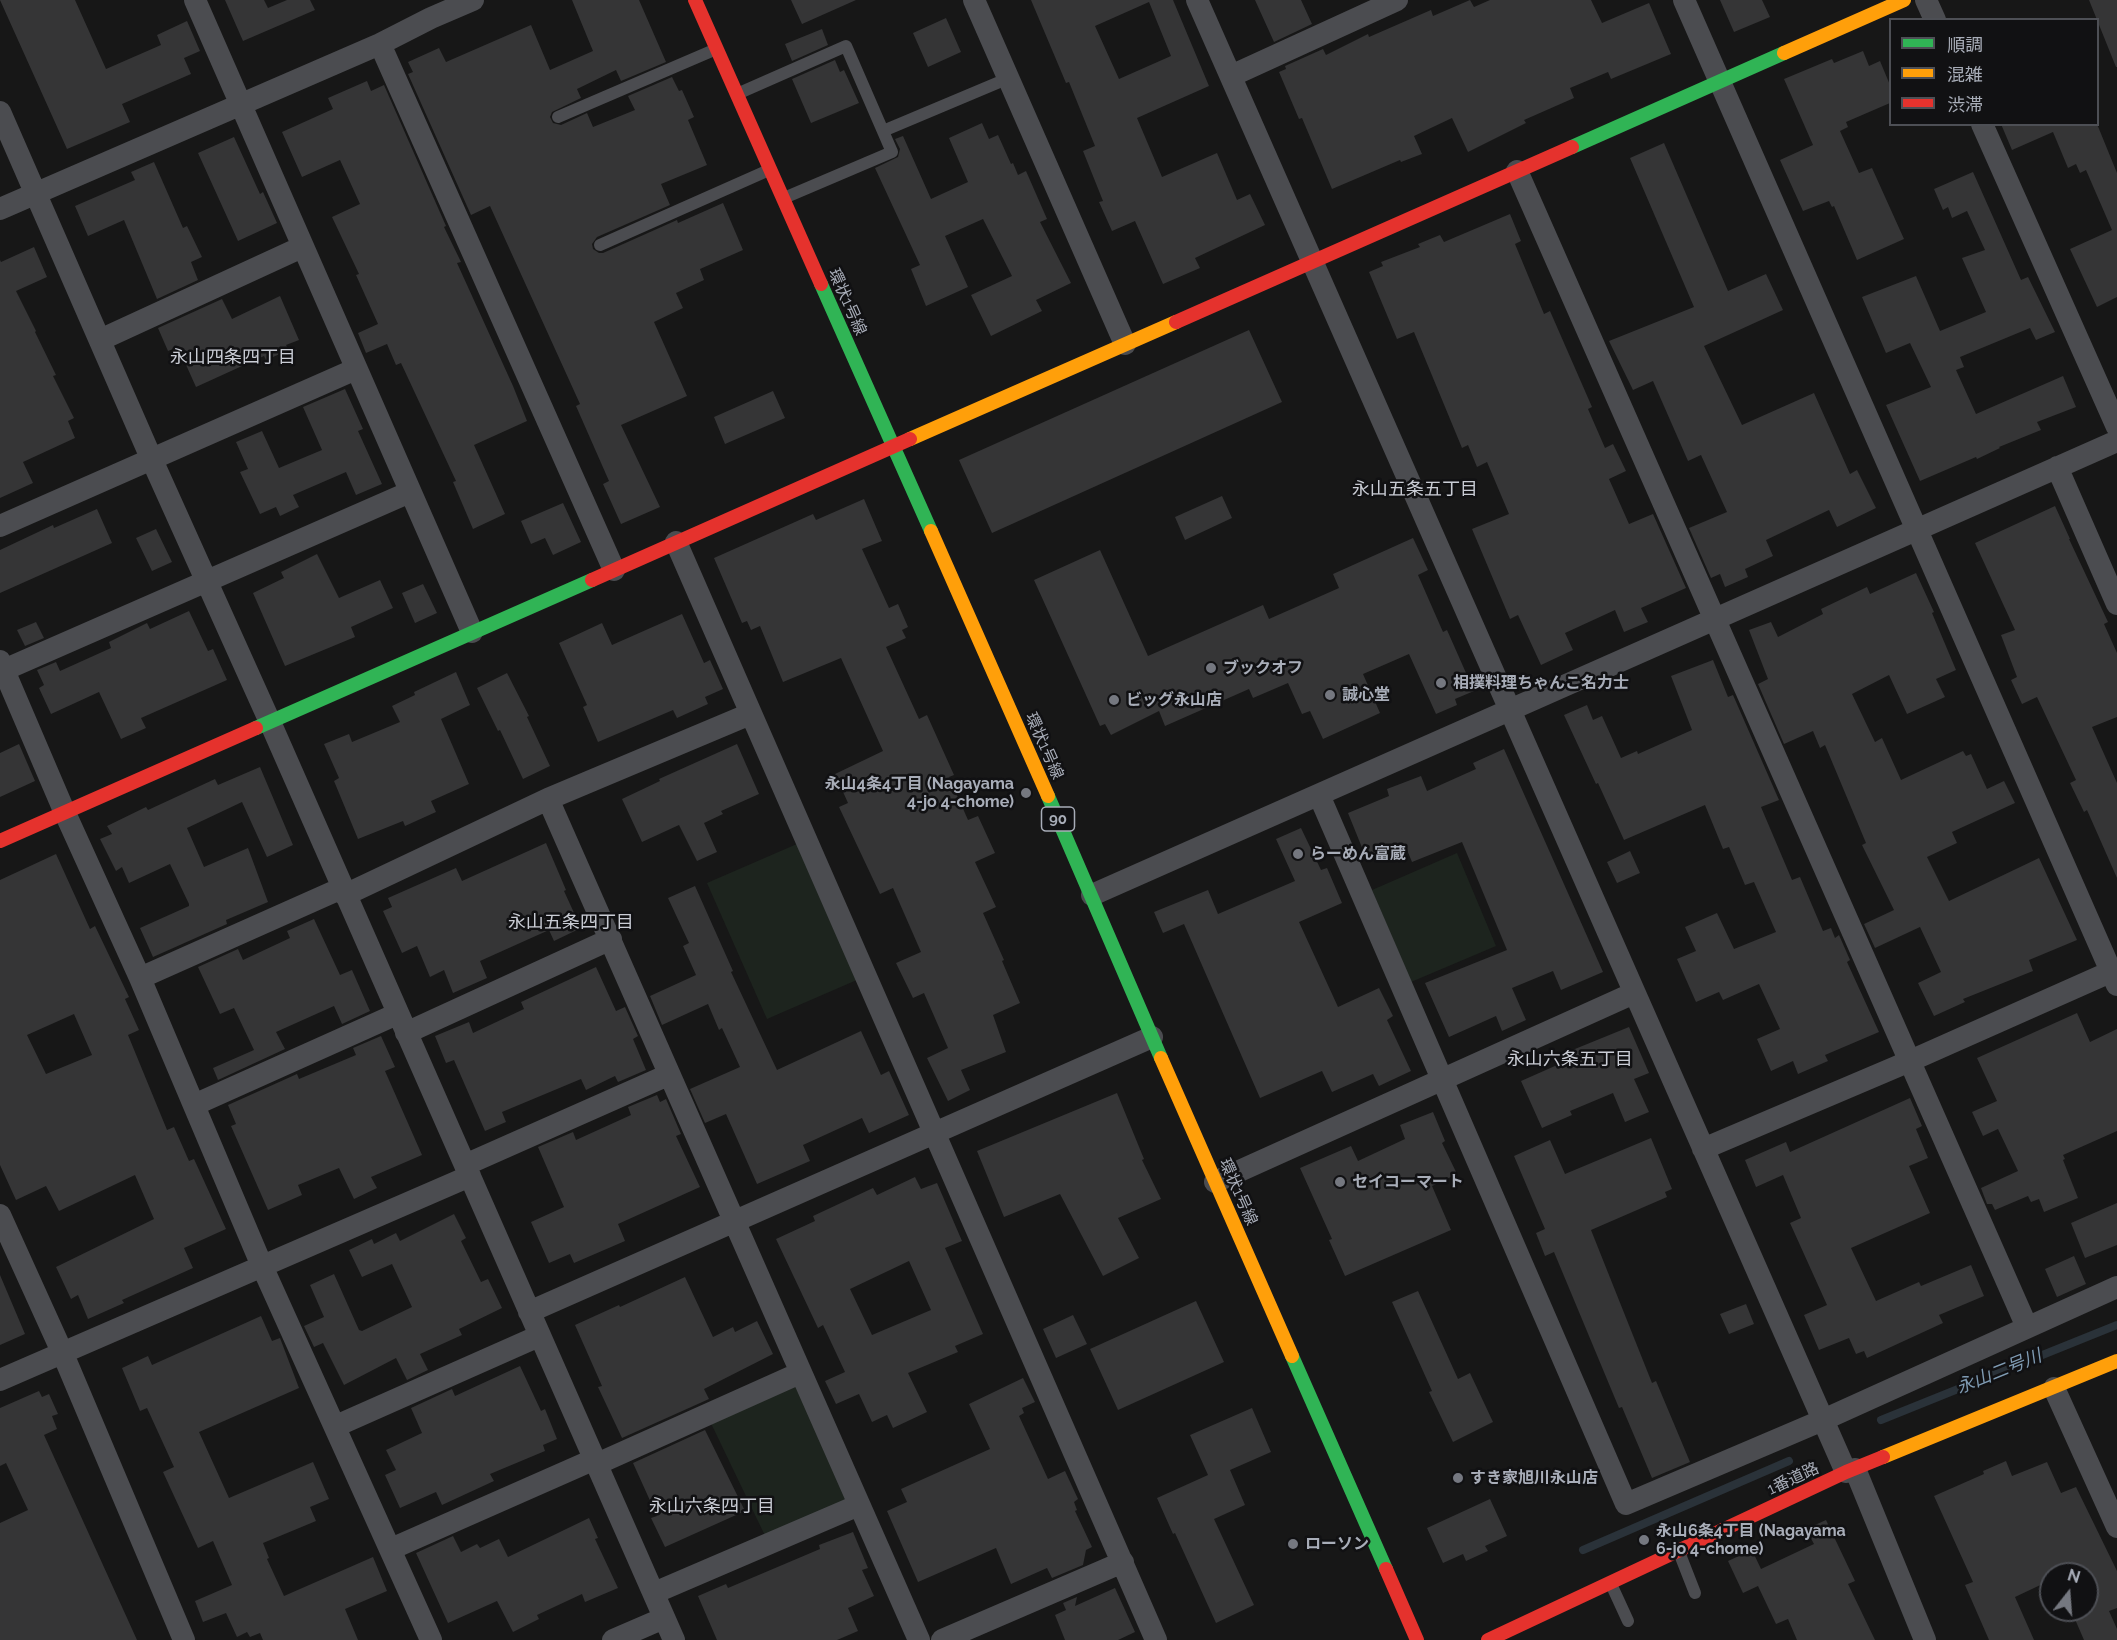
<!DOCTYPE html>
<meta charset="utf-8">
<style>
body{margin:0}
#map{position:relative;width:2117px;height:1640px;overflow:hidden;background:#171717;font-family:Raleway,"Noto Sans JP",sans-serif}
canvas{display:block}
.legend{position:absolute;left:1889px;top:18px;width:210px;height:108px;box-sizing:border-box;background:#111113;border:2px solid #4d4f55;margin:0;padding:8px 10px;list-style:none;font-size:18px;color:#a8adb8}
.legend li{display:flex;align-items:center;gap:12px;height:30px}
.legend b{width:30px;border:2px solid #4d4f55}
.north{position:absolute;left:2039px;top:1562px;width:60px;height:60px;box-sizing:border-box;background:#111113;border:2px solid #4d4f55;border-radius:50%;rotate:17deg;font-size:16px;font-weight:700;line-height:24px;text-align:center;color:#a8adb8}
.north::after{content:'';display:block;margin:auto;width:21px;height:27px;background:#757880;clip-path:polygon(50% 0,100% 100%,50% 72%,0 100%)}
</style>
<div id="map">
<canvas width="2117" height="1640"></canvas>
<ul class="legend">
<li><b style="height:8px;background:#30b455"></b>順調</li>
<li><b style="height:8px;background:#ff9f0a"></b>混雑</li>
<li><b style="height:8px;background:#e5322d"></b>渋滞</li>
</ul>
<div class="north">N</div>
</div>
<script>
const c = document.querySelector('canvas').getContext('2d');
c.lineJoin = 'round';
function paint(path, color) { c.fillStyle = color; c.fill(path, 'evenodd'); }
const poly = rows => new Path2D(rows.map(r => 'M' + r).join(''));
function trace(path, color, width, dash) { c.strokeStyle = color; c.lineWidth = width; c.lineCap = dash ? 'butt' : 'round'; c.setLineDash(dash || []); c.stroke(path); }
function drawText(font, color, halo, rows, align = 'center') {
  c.font = font + ' Raleway,"Noto Sans JP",sans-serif'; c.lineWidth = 5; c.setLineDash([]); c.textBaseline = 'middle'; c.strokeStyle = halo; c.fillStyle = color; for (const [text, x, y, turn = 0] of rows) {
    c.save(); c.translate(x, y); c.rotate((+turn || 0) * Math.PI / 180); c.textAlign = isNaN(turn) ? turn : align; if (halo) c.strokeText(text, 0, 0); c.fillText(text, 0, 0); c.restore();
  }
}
paint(poly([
 [806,840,866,976,767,1019,707,883],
 [1457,853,1496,946,1411,982,1372,890],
 [800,1373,859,1505,769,1544,707,1415]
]), '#1d241e');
trace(poly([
 [1881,1420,2117,1325],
 [1583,1550,1789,1461]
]), '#2a3239', 8);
paint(poly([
 [0,0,75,0,106,69,161,45,157,35,187,21,200,51,184,58,191,74,122,104,130,122,67,149],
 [225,0,264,0,268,8,287,0,310,0,315,10,243,41],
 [572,0,639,0,666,62,621,81,616,70,577,89,581,98,552,112,550,117,553,123,561,125,587,113,593,127,635,110,628,96,672,77,679,91,682,90,694,117,688,120,707,165,661,184,670,205,597,237,592,244,593,249,599,253,603,253,677,220,678,223,723,203,743,250,700,269,704,280,676,293,683,308,654,322,687,396,621,425,660,507,621,524,603,484,609,481,576,406,580,404,490,206,471,215,408,74,413,72,408,62,439,48,446,62,531,25,550,70,593,51],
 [791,0,856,0,802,24],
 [1031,0,1173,0,1209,86,1137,118,1162,177,1217,153,1237,200,1250,194,1265,225,1195,258,1200,268,1163,284,1135,221,1112,231,1099,202,1103,201,1083,151,1095,146,1069,82,1066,83],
 [1149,2,1171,56,1119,79,1095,26],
 [1255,0,1301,0,1312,24,1274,42],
 [1470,0,1474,7,1490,0,1591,0,1602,23,1649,3,1671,54,1611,79,1608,72,1570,88,1574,98,1524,120,1526,123,1468,152,1452,118,1414,136,1422,154,1401,162,1400,160,1332,189,1302,118,1299,119,1279,72,1286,69,1285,66,1323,49,1326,55,1368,34,1369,37,1431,10,1433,16],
 [1720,0,1762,0,1770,17,1734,32],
 [2089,0,2117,0,2117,67,2116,67],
 [946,18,961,52,928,67,913,33],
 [822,29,828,45,792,61,785,44],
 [1863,51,1869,66,1880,61,1890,85,1890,103,1846,122,1848,127,1840,131,1859,173,1872,168,1904,239,1857,260,1834,206,1832,207,1829,201,1803,211,1780,160,1813,145,1784,79,1832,59,1834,63],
 [835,60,840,72,844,70,859,103,811,123,792,79],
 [367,81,371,91,384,85,446,226,444,227,461,262,457,263,513,386,527,421,474,445,505,514,473,529,453,482,456,481,401,363,396,365,387,344,366,353,358,333,378,324,356,275,359,274,332,217,360,204,340,160,302,177,282,132,333,109,328,98],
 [982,123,989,139,998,135,1011,164,1013,163,1018,175,1026,171,1047,219,1040,222,1071,283,1036,300,1042,311,991,336,971,295,1012,276,983,219,945,236,968,287,926,306,911,269,920,265,875,168,898,157,900,149,895,139,903,136,931,199,968,182,949,138],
 [2001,124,2097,124,2117,173,2117,297,2097,307,2070,249,2112,230,2086,170,2080,173,2076,164,2068,168,2053,132,2012,150],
 [234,137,260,194,263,192,277,223,238,241,198,153],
 [1664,143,1728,291,1766,274,1783,310,1704,346,1742,425,1814,393,1850,474,1857,470,1876,508,1837,527,1829,510,1766,540,1773,556,1745,569,1748,577,1725,587,1720,574,1711,578,1689,528,1727,512,1701,455,1688,461,1653,381,1633,390,1609,341,1694,307,1630,158],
 [154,162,183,228,187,226,202,257,191,262,198,280,157,299,124,220,88,236,75,206,135,180,131,172],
 [1973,172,2021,280,2028,277,2055,332,2036,340,2030,328,1960,357,1964,367,1956,370,1976,414,2063,376,2076,407,2037,422,2041,430,1999,447,2000,448,1977,459,1976,457,1920,481,1886,405,1931,387,1910,343,1886,353,1862,297,1916,276,1940,331,1986,312,1962,258,1985,250,1967,211,1952,218,1948,207,1943,210,1934,189],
 [1510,214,1521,241,1515,244,1544,314,1550,311,1592,407,1588,409,1605,448,1613,444,1626,471,1609,479,1629,524,1653,514,1686,588,1641,608,1648,622,1624,632,1615,610,1565,633,1573,650,1541,665,1518,615,1510,619,1472,529,1509,514,1487,462,1477,467,1468,445,1462,448,1414,332,1397,339,1369,272,1383,266,1381,262,1420,247,1418,244,1440,235,1444,242],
 [34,247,47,277,16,291,36,331,35,332,56,375,53,376,74,418,68,421,75,438,23,462,33,483,0,498,0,260,1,262],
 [280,296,299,340,286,345,289,350,266,360,264,356,196,387,178,347,168,351,158,328,222,299,232,319],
 [1249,330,1282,402,992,533,959,460],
 [345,389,363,429,358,431,382,484,356,495,346,472,293,495,299,507,280,516,276,507,260,514,240,472,248,469,236,442,262,431,279,468,322,450,303,407],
 [773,391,785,418,725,444,714,417],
 [1222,496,1232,518,1185,540,1175,517],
 [864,499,882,541,862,549,889,608,898,604,908,627,902,630,906,638,886,647,919,719,927,715,954,775,949,777,968,820,978,816,995,853,975,862,996,907,983,913,1004,960,1002,961,1020,1003,993,1015,1006,1052,961,1070,970,1090,948,1101,927,1058,948,1048,924,993,913,998,896,963,921,952,893,888,880,894,839,807,848,803,835,774,883,751,841,658,783,682,760,626,751,630,747,621,742,623,714,558,813,514,816,520],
 [563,503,581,542,553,555,545,538,531,544,521,521],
 [2055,506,2070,539,2069,539,2108,622,2104,624,2117,653,2117,717,2092,727,2117,783,2117,878,2087,810,2084,812,2070,783,2076,780,2037,697,2022,704,2011,680,2017,677,2001,635,2015,630,1975,543],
 [97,509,112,543,0,593,0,550,53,525,54,528],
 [156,529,172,562,152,571,136,538],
 [1413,538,1428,570,1418,575,1443,632,1447,630,1474,691,1455,699,1457,705,1436,714,1409,654,1363,674,1380,713,1323,739,1310,711,1302,714,1288,683,1253,698,1249,689,1165,726,1159,711,1111,735,1105,724,1100,726,1034,580,1100,550,1148,656,1263,605,1269,619,1339,588,1333,574],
 [317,554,339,598,380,580,393,608,351,627,355,637,285,666,253,593,284,578,281,572],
 [1916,573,1934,612,1932,613,1956,670,1936,679,1945,697,1907,714,1889,675,1852,694,1875,742,1882,738,1901,780,1963,751,1966,756,1971,754,1987,789,2004,781,2015,803,1952,832,1957,843,1927,857,1949,901,2039,858,2077,940,2029,960,2033,971,1963,999,1965,1002,1934,1016,1918,983,1941,972,1920,927,1875,948,1864,924,1894,910,1862,845,1866,843,1825,745,1820,748,1813,731,1784,744,1758,684,1768,679,1749,630,1771,622,1778,637,1823,614,1821,609,1867,587,1870,594],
 [423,584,437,613,415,623,402,593],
 [189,611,208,651,213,649,227,680,141,718,146,728,121,739,99,692,51,714,39,688,44,685,37,670,56,662,60,671,111,648,109,642,147,623,150,629],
 [682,614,704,663,710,660,723,689,705,697,708,704,677,718,673,710,598,742,583,707,587,705,559,643,602,623,612,645],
 [36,622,44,638,25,646,17,630],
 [1713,660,1728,697,1733,695,1779,800,1761,807,1792,880,1800,877,1823,931,1831,928,1835,938,1839,935,1850,960,1847,962,1879,1032,1825,1055,1828,1061,1798,1074,1793,1061,1771,1071,1757,1039,1780,1029,1759,984,1723,1000,1719,992,1696,1002,1677,959,1696,951,1685,927,1717,913,1734,949,1776,932,1754,882,1745,885,1729,847,1723,849,1705,805,1624,840,1598,783,1596,784,1564,715,1587,705,1593,720,1602,716,1621,758,1637,751,1638,754,1692,730,1671,676],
 [456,672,470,705,441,719,469,784,431,801,436,812,405,826,403,821,358,839,334,781,339,778,324,744,349,734,352,742,400,722,392,706,415,695,414,692],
 [507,673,529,716,527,717,550,766,523,779,500,730,498,731,477,688],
 [19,744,35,781,0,797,0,753],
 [737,744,759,794,721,811,723,814,704,823,717,852,697,861,679,825,642,842,622,799,660,781,659,779],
 [1504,749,1603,972,1561,990,1553,971,1512,988,1526,1020,1502,1031,1496,1016,1449,1037,1425,983,1507,950,1462,842,1412,862,1405,845,1367,860,1348,813,1389,796,1387,789,1421,776,1427,791,1476,769,1473,763],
 [260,767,293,845,267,857,242,802,187,828,204,867,248,848,268,902,226,920,227,924,153,957,140,928,189,906,189,904,170,864,129,883,122,867,116,871,100,839,112,834,107,826,146,807,148,810,215,779,218,785],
 [1301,828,1321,870,1327,868,1342,903,1299,922,1338,1007,1379,988,1393,1016,1387,1020,1411,1071,1379,1086,1373,1074,1332,1092,1322,1071,1260,1098,1184,924,1163,933,1154,912,1208,890,1218,914,1295,881,1276,839],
 [546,843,566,890,564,891,581,928,554,941,549,930,480,961,487,978,453,993,444,970,430,977,417,946,402,953,383,911,392,907,388,898,456,868,462,881],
 [1630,851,1640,873,1617,883,1607,862],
 [56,854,90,929,95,926,129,997,125,999,139,1030,128,1035,167,1130,174,1127,189,1161,194,1159,226,1229,184,1248,193,1268,122,1300,124,1303,88,1319,78,1295,71,1299,56,1267,154,1219,135,1175,59,1211,46,1186,16,1200,0,1165,0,880],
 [74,1014,92,1055,46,1074,27,1035],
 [695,886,733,971,731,972,777,1070,861,1031,881,1075,889,1071,909,1115,869,1133,862,1118,803,1145,810,1161,757,1184,726,1114,705,1123,690,1089,740,1067,722,1028,719,1030,708,1004,662,1025,650,996,696,975,683,946,689,943,668,898],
 [314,919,340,975,352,970,370,1011,342,1024,334,1006,276,1032,285,1049,218,1080,213,1068,254,1050,234,1008,220,1014,198,967,238,949,243,960,290,938,287,931],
 [596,967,616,1011,625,1007,638,1036,633,1039,646,1070,618,1082,615,1076,586,1090,581,1079,502,1112,506,1122,485,1131,454,1060,446,1063,435,1036,469,1022,473,1033,524,1009,521,1002],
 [2077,1013,2090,1042,2117,1029,2117,1131,2063,1155,2065,1159,2063,1160,2078,1198,2044,1212,2039,1199,2031,1202,2028,1196,1995,1210,1992,1204,1987,1204,1981,1188,2018,1171,1998,1129,1983,1136,1972,1112,1997,1101,1977,1058],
 [1629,1027,1649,1073,1634,1079,1649,1112,1625,1122,1613,1093,1570,1111,1572,1115,1542,1128,1521,1081,1573,1058,1570,1051],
 [381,1036,395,1067,385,1071,422,1155,371,1177,377,1188,354,1199,339,1168,298,1185,302,1195,268,1210,231,1126,236,1124,228,1105,297,1074,299,1079,356,1055,353,1048],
 [1117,1093,1144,1159,1142,1160,1161,1199,1118,1218,1139,1258,1103,1276,1060,1194,1004,1217,977,1151],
 [657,1095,660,1102,666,1099,681,1134,676,1136,700,1187,618,1224,625,1241,574,1263,570,1254,549,1263,531,1222,564,1207,538,1147,573,1132,576,1140,631,1115,628,1107],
 [1910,1098,1922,1126,1916,1129,1928,1158,1909,1166,1930,1213,1851,1248,1876,1301,1919,1282,1921,1286,1971,1265,1984,1296,1939,1315,1943,1323,1867,1358,1864,1351,1856,1354,1849,1338,1819,1350,1804,1315,1827,1305,1790,1223,1801,1218,1783,1175,1756,1187,1745,1160,1786,1142,1790,1152],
 [1433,1112,1445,1141,1442,1143,1457,1174,1432,1186,1451,1230,1345,1276,1329,1240,1332,1239,1300,1168,1351,1146,1358,1161,1405,1139,1400,1125],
 [1651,1138,1672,1189,1665,1192,1667,1197,1591,1230,1652,1383,1656,1381,1690,1462,1652,1478,1622,1407,1619,1408,1554,1252,1545,1256,1536,1233,1545,1229,1514,1156,1550,1140,1565,1174],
 [915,1177,921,1189,937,1183,962,1241,945,1248,983,1334,955,1346,958,1352,908,1373,927,1412,893,1428,887,1415,872,1422,859,1394,836,1404,825,1381,845,1372,823,1325,818,1328,776,1239,815,1221,813,1216,873,1188,877,1195],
 [909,1261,931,1310,872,1335,850,1289],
 [2117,1203,2117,1245,2085,1258,2071,1223],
 [454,1214,466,1238,461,1241,481,1282,488,1279,502,1308,459,1329,462,1335,420,1354,428,1370,407,1380,396,1358,344,1385,323,1343,314,1347,304,1326,324,1317,310,1285,334,1274,359,1330,362,1331,412,1307,392,1264,362,1277,349,1250,372,1239,374,1244,396,1233,400,1241],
 [2074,1256,2086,1284,2057,1297,2045,1269],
 [0,1275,25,1334,0,1345],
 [685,1277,713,1337,733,1327,735,1332,757,1321,773,1354,704,1389,709,1399,622,1438,598,1387,602,1386,575,1325,619,1305,620,1307],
 [1418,1291,1458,1379,1470,1373,1493,1422,1453,1442,1429,1392,1432,1391,1392,1302],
 [1196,1301,1224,1362,1118,1410,1090,1349],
 [1746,1304,1754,1324,1729,1334,1720,1314],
 [1073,1315,1087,1344,1056,1358,1043,1329],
 [261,1316,272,1341,280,1338,299,1388,199,1432,229,1498,313,1462,329,1499,310,1507,316,1521,263,1543,269,1558,267,1559,284,1596,373,1557,387,1591,345,1609,358,1640,263,1640,260,1633,250,1637,247,1632,237,1637,226,1613,203,1622,195,1601,232,1585,213,1541,198,1548,163,1472,174,1467,147,1408,140,1411,122,1368,148,1356,152,1365],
 [520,1366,541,1411,545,1409,557,1439,543,1445,545,1451,490,1474,494,1481,442,1505,436,1492,400,1508,385,1475,396,1470,386,1450,422,1433,411,1408,452,1389,455,1396],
 [1023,1378,1035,1402,1022,1408,1024,1413,1019,1416,1048,1479,1065,1471,1078,1499,1074,1502,1077,1510,1075,1511,1092,1547,1086,1550,1083,1565,1052,1578,1047,1568,1011,1584,996,1548,918,1582,887,1511,907,1502,901,1489,990,1449,969,1404],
 [39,1391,42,1397,49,1394,58,1414,52,1416,57,1429,44,1435,137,1640,0,1640,0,1523,28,1510,6,1463,0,1466,0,1408],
 [1252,1408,1271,1452,1230,1470,1245,1505,1214,1519,1254,1605,1216,1623,1175,1533,1173,1534,1157,1498,1208,1475,1190,1435],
 [705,1430,745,1511,665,1547,651,1518,657,1516,633,1463],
 [2006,1461,2012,1476,2047,1462,2061,1493,2076,1487,2117,1571,2117,1608,2109,1611,2117,1629,2117,1640,2084,1640,2071,1610,2087,1610,2087,1574,2051,1574,2051,1580,2015,1597,2034,1640,1989,1640,1965,1585,1973,1582,1934,1496,1984,1474,1983,1471],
 [1490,1499,1507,1536,1485,1546,1488,1551,1466,1561,1463,1554,1443,1563,1427,1528],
 [589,1518,598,1538,595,1539,618,1588,585,1602,582,1594,537,1615,539,1619,513,1632,497,1601,448,1623,416,1553,453,1536,461,1552,477,1544,480,1548,499,1539,508,1557],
 [1826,1520,1855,1581,1848,1584,1875,1640,1797,1640,1788,1619,1776,1624,1758,1586,1743,1593,1728,1561,1752,1550,1761,1569,1814,1544,1806,1529],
 [853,1532,868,1568,862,1570,874,1596,848,1608,858,1631,837,1640,717,1640,698,1596,726,1584,728,1588,820,1549,819,1545],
 [1115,1588,1135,1632,1118,1640,1065,1640,1055,1615,1066,1610,1063,1603,1077,1597,1075,1606]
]), '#353536');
trace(poly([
 [737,94,846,46,892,152,784,198],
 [558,117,714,50],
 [883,131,1009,78],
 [600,245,769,170],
 [1679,1552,1695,1593],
 [1611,1584,1628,1621]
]), '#4b4c50', 12);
trace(poly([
 [195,0,472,632],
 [974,0,1125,344],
 [1197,0,1846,1472],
 [1684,0,2117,985],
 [1926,0,1935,20],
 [380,44,614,570],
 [1231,76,1397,0],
 [0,112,152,460,270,722,674,1640],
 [1982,124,2117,427],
 [1517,171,2027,1327],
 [0,209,380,44,431,18,473,0],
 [100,340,302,247],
 [2057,467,2117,604],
 [0,526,356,369],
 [676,542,1156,1640],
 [0,661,65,813,140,978,262,1266,431,1640],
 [4,670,410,492],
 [1319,795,1626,1504,1823,1420,2117,1287],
 [548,799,919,1640],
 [345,895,548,799,750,714],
 [1092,895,2117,441],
 [140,978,342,888],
 [406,1033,611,939],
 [194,1105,397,1014],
 [1703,1149,1910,1061,2117,969],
 [465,1165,668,1075],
 [1215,1182,1634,993],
 [0,1215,63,1354,184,1640],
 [529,1312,1152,1037],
 [0,1380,470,1176],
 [2054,1388,2117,1527],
 [336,1426,539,1336],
 [597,1464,800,1373],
 [1855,1469,1925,1640],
 [391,1549,595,1459],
 [654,1593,859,1505],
 [613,1640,664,1618],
 [942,1640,1123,1562]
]), '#4b4c50', 22);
trace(poly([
 [1572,147,1784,53],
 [821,284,931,531],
 [256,728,592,580],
 [1048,796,1161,1058],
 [1292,1356,1386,1569]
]), '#30b455', 14);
trace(poly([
 [1784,53,1904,0],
 [910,439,1176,322],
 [931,531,1048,796],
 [1161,1058,1292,1356],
 [1883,1457,2117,1361]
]), '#ff9f0a', 14);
trace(poly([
 [695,0,821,284],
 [1176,322,1572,147],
 [592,580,910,439],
 [0,841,256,728],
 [1386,1569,1417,1640],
 [1488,1640,1846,1472,1883,1457]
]), '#e5322d', 14);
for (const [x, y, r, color] of [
 [1211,668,6,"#757880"],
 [1441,683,6,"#757880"],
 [1330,695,6,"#757880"],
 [1114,700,6,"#757880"],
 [1026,793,6,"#757880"],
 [1298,854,6,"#757880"],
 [1340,1182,6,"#757880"],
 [1458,1478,6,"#757880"],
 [1644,1540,6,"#757880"],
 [1293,1544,6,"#757880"]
]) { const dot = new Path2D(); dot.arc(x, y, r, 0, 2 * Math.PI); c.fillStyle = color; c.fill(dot); trace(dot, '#111113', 2); }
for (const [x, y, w] of [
 [1058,819,33]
]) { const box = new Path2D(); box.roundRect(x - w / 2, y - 12, w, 24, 4.5); c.fillStyle = '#111113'; c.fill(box); trace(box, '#a8adb8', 1.5); }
drawText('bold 15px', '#a8adb8', null, [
 ["90",1058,819]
]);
drawText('16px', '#a8adb8', '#111113', [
 ["環状1号線",847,302,66],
 ["環状1号線",1044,746,66],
 ["環状1号線",1238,1192,66],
 ["1番道路",1793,1479,-25]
]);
drawText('bold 16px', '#a8adb8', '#111113', [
 ["ブックオフ",1223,668],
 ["相撲料理ちゃんこ名力士",1453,683],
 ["誠心堂",1342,695],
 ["ビッグ永山店",1126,700],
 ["永山4条4丁目 (Nagayama",1014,784,"right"],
 ["4-jo 4-chome)",1014,802,"right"],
 ["らーめん富蔵",1310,854],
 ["セイコーマート",1352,1182],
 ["すき家旭川永山店",1470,1478],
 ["永山6条4丁目 (Nagayama",1656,1531],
 ["6-jo 4-chome)",1656,1549],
 ["ローソン",1305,1544]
], 'left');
drawText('18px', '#c9ccd4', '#111113', [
 ["永山四条四丁目",233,358],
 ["永山五条五丁目",1415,490],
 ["永山五条四丁目",571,923],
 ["永山六条五丁目",1570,1060],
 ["永山六条四丁目",712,1507]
]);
drawText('italic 18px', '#7f9bb3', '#111113', [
 ["永山二号川",1999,1372,-22]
]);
</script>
